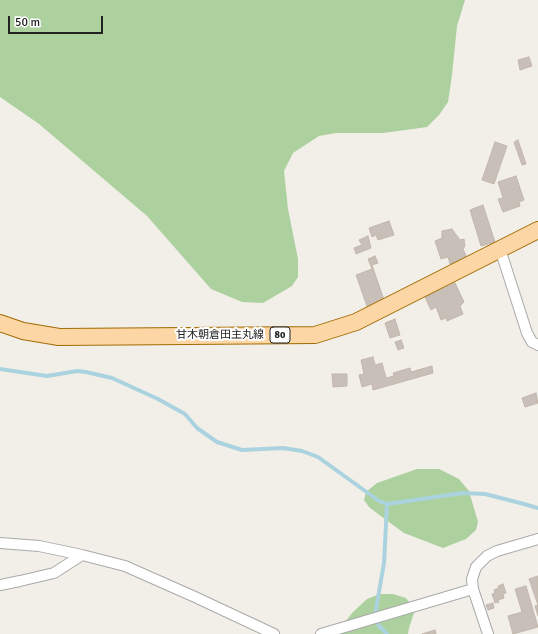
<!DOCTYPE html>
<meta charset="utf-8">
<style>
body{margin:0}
#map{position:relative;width:538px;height:634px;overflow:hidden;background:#f2efe9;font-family:Signika,sans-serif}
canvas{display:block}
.scale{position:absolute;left:8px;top:16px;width:95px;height:18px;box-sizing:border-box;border:2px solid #222;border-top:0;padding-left:5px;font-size:12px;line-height:14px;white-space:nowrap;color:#222;-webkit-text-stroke:3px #fff;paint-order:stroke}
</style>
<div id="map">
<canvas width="538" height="634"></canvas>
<div class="scale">50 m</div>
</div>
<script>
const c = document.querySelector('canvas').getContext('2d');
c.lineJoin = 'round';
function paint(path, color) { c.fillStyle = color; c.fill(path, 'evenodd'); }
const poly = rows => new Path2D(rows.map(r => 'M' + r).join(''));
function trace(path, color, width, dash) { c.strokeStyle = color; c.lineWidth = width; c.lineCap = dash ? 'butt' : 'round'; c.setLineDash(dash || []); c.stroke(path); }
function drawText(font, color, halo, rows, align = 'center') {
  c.font = font + ' Signika,"Noto Sans JP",sans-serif'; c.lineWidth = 4; c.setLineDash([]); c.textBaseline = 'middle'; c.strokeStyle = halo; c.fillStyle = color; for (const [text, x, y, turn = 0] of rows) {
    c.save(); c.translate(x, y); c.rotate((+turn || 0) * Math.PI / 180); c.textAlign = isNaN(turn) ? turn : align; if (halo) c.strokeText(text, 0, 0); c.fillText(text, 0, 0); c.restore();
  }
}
paint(poly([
 [0,0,465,0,457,26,452,75,448,102,439,115,427,127,413,129,383,133,336,133,319,136,293,153,284,171,288,209,298,259,298,277,292,286,263,303,242,302,211,289,147,216,39,124,0,97],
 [417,469,439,469,459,479,469,491,478,522,476,530,466,539,443,548,404,533,378,514,369,507,364,500,366,492,377,483],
 [380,594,393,594,406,598,415,610,409,628,408,634,335,634,353,612,367,599]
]), '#add19e');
trace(poly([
 [0,369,47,376,77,371,86,372,112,378,158,399,185,414,197,428,217,442,242,450,283,448,302,451,318,457,379,501,387,504,463,493,485,494,524,504,538,508],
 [387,634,379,626,375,615,384,563,387,504]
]), '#aad3df', 4);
const building = poly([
 [529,57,532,66,520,70,518,60,529,57],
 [518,140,526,164,522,165,514,142,518,140],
 [495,142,507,146,494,184,482,180,495,142],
 [516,176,524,200,519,202,520,206,503,212,498,199,503,198,498,182,516,176],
 [483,205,495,242,481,246,470,210,483,205],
 [389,221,394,235,378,240,376,235,372,237,369,228,389,221],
 [452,229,460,240,464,239,465,246,463,249,467,258,450,264,448,257,441,259,435,241,442,238,442,231,452,229],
 [368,236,371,248,356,254,354,248,362,245,359,240,368,236],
 [375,256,378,263,372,265,385,303,368,309,356,275,372,269,368,259,375,256],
 [455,283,464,302,460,306,463,314,447,321,446,318,441,320,436,307,431,310,425,297,455,283],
 [395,319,400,335,390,338,385,323,395,319],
 [401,340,404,348,398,350,395,342,401,340],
 [373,357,375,365,382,363,386,378,394,376,393,373,410,368,411,372,432,366,433,373,373,390,372,384,362,387,359,375,364,374,361,360,373,357],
 [332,374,347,374,347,386,333,387,332,374],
 [536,393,538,403,525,407,522,398,536,393],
 [538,576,538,616,535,606,538,605,529,579,538,576],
 [503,584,506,593,503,594,504,598,498,600,499,602,495,603,492,594,495,593,494,590,499,588,498,586,503,584],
 [526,586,538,627,513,634,508,616,522,612,515,589,526,586],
 [493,603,494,608,488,610,486,605,493,603],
 [435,630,436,634,422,634,435,630]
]);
paint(building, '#c7bfb8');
trace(building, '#c4b6ab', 1);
const street = poly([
 [500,249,527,333,532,342,538,345],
 [0,543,39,546,82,555,125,566,195,597,274,634],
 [0,585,20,581,54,573,82,555],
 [321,634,473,589],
 [488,634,473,589,472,579,476,567,487,556,497,551,538,539]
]);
const primary = poly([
 [0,323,23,331,59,337,315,335,356,322,538,230]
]);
trace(street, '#a9a9a9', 12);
trace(primary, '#a06b00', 18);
trace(street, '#fff', 10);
trace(primary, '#fcd6a4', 16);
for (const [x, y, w] of [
 [280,335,20]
]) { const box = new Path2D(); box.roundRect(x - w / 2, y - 8, w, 16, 3); c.fillStyle = '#fff'; c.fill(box); trace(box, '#222', 1); }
drawText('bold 10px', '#222', null, [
 ["80",280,335]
]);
drawText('11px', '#222', '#fff', [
 ["甘木朝倉田主丸線",220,335]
]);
</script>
